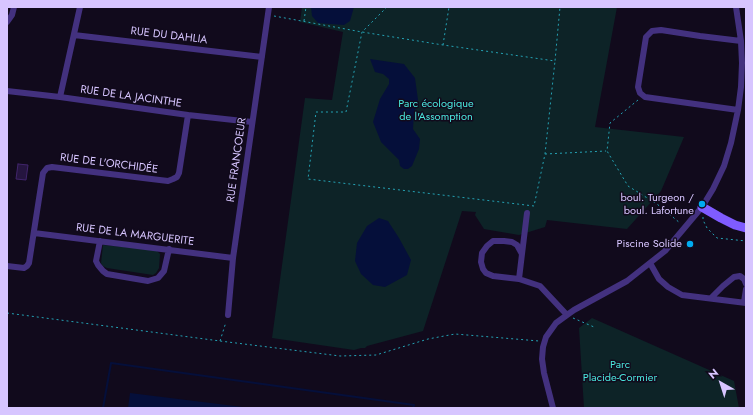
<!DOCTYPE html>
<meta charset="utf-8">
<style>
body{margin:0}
#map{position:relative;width:753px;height:415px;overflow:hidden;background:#110a1c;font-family:Jost,sans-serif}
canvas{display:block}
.frame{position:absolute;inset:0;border:8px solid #d7c5ff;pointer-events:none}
.north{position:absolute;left:701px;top:363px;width:40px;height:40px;-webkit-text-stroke:3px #110a1c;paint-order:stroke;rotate:321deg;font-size:11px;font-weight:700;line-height:16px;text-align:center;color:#d7c5ff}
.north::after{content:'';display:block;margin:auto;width:14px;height:18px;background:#d7c5ff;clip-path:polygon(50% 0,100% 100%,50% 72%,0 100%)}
</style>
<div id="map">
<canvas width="753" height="415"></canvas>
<div class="frame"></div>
<div class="north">N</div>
</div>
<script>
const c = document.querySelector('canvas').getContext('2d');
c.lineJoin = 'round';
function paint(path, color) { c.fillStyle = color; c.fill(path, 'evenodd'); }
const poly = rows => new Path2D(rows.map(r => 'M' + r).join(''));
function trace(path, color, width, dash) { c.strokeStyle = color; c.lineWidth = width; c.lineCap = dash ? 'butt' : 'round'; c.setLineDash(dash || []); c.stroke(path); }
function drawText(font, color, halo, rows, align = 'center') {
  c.font = font + ' Jost,sans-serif'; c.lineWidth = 3; c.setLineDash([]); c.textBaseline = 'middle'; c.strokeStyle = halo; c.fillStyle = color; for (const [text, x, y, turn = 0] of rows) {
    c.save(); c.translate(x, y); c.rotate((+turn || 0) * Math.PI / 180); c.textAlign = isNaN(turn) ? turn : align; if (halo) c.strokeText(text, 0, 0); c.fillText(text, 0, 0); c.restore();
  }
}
paint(poly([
 [302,7,617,7,595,127,684,137,661,191,627,229,547,220,545,227,519,235,484,229,475,215,476,212,462,211,423,331,367,346,365,348,361,348,354,350,272,338,305,98,332,100,343,32,300,22],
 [103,245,156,250,160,254,159,268,156,273,153,275,107,268,103,266,101,263],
 [592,318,734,381,739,408,584,408,579,328]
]), '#0d2327');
paint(poly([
 [311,7,354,7,350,21,344,25,318,23,312,16],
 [370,59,404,64,415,78,418,100,414,113,413,129,420,139,419,149,412,166,408,169,404,169,400,166,399,160,381,142,373,122,380,99,389,84,389,79,383,74,375,72],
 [379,218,388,221,399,238,411,260,407,275,385,287,373,285,361,274,355,261,357,243,367,226],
 [130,393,243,407,128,408]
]), '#050f3a');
trace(poly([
 [103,408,111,363,414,405,413,408]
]), '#050f3a', 2);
const building = poly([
 [18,164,28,165,26,180,16,179,18,164]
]);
paint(building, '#25153f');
trace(building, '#41256c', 1);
trace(poly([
 [387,7,362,32,346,112,316,112,308,179,534,206,545,154,555,61],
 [274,16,362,32,443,45,555,61,560,7],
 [304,21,306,7],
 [443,45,449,7],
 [638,100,610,123,607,151,628,186,657,204,680,223],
 [545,154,606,151],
 [703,217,703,220,707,228,717,238,746,241],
 [7,313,220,341,340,356,376,355,428,339,455,334,539,341],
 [573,318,594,327],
 [220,341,226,322]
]), '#24a2b4', 1, [2, 3]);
trace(poly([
 [7,22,12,15,14,7],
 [74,35,262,57],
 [7,91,60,97,188,115,252,122],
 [60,97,80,7],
 [738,110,645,97,640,93,638,87,646,37,652,31,661,30,700,36,741,41],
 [34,233,233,258],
 [100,241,96,261,98,265,103,271,107,274,148,281,158,278,164,271,169,249],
 [522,254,527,213],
 [650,263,659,279,668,287,682,295,746,303],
 [7,266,24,268,27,266,29,263,43,173,47,168,52,167,168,181,173,179,177,177,179,173,188,115],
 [519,279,522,254,517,245,512,242,504,241,493,241,487,246,482,253,481,262,483,269,486,273,493,276,519,279,540,286,567,315],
 [711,298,723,286,734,277,740,276,744,279,746,284],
 [744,302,746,289],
 [228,315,233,258,269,7],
 [553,408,544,373,542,359,543,347,546,337,556,323,567,315,574,310,627,281,665,251,702,207,713,189,724,166,731,143,738,110,741,87,742,63,741,41,736,7]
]), '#43317f', 6);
trace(poly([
 [702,207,721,218,735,225,746,228]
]), '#7f5cff', 9);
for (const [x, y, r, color] of [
 [702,204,4,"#00abf0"],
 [690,244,4,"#00abf0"]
]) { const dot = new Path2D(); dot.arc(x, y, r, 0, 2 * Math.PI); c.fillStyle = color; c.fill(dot); trace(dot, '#110a1c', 1.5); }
drawText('11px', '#d7c5ff', '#110a1c', [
 ["RUE DU DAHLIA",169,36,7],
 ["RUE DE LA JACINTHE",131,97,8],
 ["RUE FRANCOEUR",237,160,-82],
 ["RUE DE L'ORCHIDÉE",109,164,7],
 ["RUE DE LA MARGUERITE",135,235,7]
]);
drawText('11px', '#4ae6dc', '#110a1c', [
 ["Parc écologique",436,104],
 ["de l'Assomption",436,117],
 ["Parc",620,365],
 ["Placide-Cormier",620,378]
]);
drawText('11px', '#d7c5ff', '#110a1c', [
 ["boul. Turgeon /",694,198],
 ["boul. Lafortune",694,211],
 ["Piscine Solide",682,244]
], 'right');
</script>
